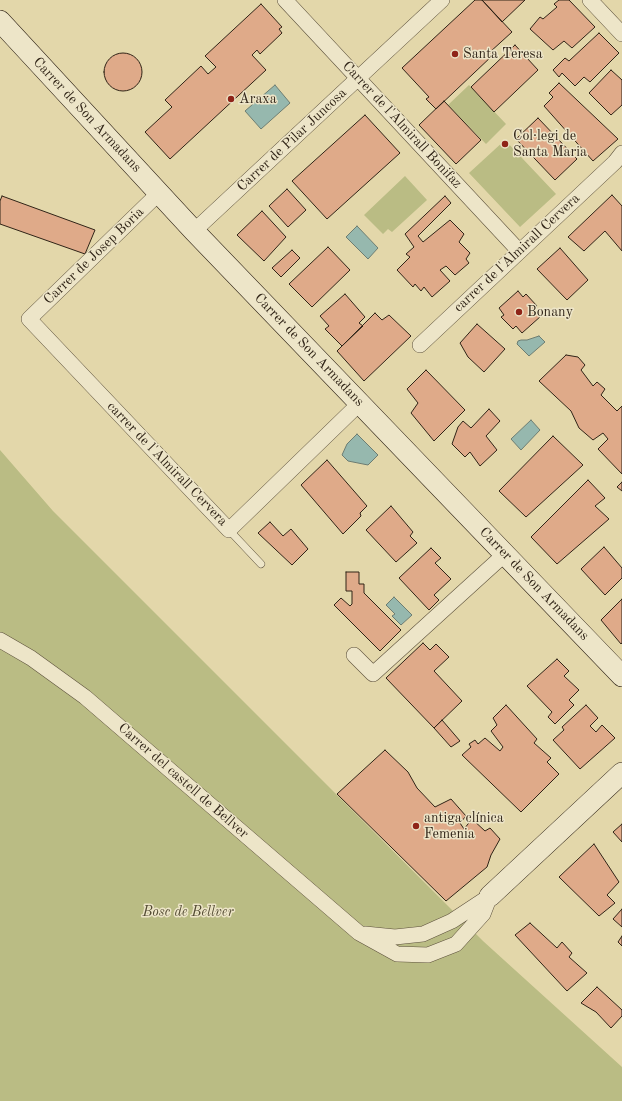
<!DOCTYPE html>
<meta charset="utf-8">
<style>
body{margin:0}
canvas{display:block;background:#e3d7aa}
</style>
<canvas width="622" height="1101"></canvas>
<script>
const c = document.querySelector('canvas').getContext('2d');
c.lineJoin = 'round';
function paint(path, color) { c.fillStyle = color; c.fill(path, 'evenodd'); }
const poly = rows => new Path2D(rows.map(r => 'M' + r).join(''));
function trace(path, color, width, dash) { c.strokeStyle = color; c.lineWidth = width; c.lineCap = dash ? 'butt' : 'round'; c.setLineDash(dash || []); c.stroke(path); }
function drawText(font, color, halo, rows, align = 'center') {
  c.font = font + ' "Old Standard TT",serif'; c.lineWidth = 3; c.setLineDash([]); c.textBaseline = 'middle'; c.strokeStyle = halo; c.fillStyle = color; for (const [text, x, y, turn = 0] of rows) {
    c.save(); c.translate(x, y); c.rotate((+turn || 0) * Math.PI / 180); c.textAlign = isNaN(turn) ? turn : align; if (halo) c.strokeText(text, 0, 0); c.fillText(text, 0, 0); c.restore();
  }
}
paint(poly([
 [469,85,506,124,486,144,448,105],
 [505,140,556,194,520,227,469,173],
 [405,176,427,200,392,232,388,229,383,234,364,215],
 [0,450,53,511,483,941,622,1067,622,1101,0,1101]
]), '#babc84');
const water = poly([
 [275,85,290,103,261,129,245,111,275,85],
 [357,226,378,248,368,259,346,237,357,226],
 [539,336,545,342,529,356,517,344,518,341,521,340,527,340,539,336],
 [531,420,540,430,521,450,511,439,531,420],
 [357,434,378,455,368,465,348,461,342,455,347,444,357,434],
 [394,597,412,615,401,625,392,616,395,614,386,605,394,597]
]);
paint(water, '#96b8ae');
trace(water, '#6d7d72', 1);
const building = poly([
 [475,0,482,0,512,32,490,52,493,55,436,109,426,99,429,97,402,68,475,0],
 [482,0,525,0,502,22,482,0],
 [559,0,569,0,595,27,572,48,564,41,553,50,530,29,540,17,543,19,557,7,554,4,559,0],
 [261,4,282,27,279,29,282,33,260,54,257,50,252,55,266,70,170,159,145,132,172,107,165,100,201,66,208,74,216,67,205,56,261,4],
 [599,33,619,53,590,82,584,77,575,86,562,73,559,77,553,70,565,58,569,61,599,33],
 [515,45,538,70,494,112,471,87,515,45],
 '104 72a19 19 0 1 1 38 0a19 19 0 1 1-38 0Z',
 [611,70,622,80,622,105,611,115,589,93,611,70],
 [559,83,618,139,593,161,544,106,553,97,549,93,559,83],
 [444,101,481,140,456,164,419,125,444,101],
 [365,115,400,153,327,219,292,181,365,115],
 [538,118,577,159,555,180,516,139,538,118],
 [287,189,306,210,288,227,269,206,287,189],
 [612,195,622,206,622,251,605,231,584,251,568,237,612,195],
 [2,196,95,230,85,254,0,224,0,201,2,196],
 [445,196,451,203,418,236,423,242,450,220,464,234,459,242,470,253,466,259,469,263,455,275,446,266,440,270,450,281,432,297,424,287,421,291,415,284,413,287,397,270,410,257,406,254,414,247,405,234,445,196],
 [262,211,286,237,264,261,237,235,262,211],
 [328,247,350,270,312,307,289,284,328,247],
 [560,248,588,280,567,300,537,269,560,248],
 [292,250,300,258,281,277,272,268,292,250],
 [518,291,523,297,526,294,537,306,534,309,541,316,522,333,516,326,513,329,501,317,504,315,499,308,518,291],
 [345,294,365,317,359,323,363,326,342,346,325,329,329,326,320,316,345,294],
 [375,313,382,320,389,315,411,336,364,381,337,351,375,313],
 [477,324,505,349,484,372,468,357,460,343,477,324],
 [566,355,578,357,585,365,581,370,593,386,597,382,605,389,601,395,617,411,622,406,622,474,598,449,608,439,603,433,593,440,579,428,571,411,539,381,566,355],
 [426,370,465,410,434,441,411,413,418,403,407,389,426,370],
 [489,409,500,421,486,436,497,450,480,466,470,452,465,457,452,444,458,427,463,421,471,428,489,409],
 [553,436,583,465,526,517,499,491,553,436],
 [327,460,367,506,360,513,361,516,343,534,301,485,327,460],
 [588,480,605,498,595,506,609,519,557,564,531,537,588,480],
 [622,482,622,491,617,487,622,482],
 [391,506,413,532,410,536,417,543,396,562,366,530,391,506],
 [270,522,283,536,291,529,308,549,292,565,258,533,270,522],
 [604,547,622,568,622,578,605,595,581,569,604,547],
 [431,548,441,558,435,563,451,579,434,595,439,600,429,610,399,578,431,548],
 [346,572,359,572,359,584,364,584,364,593,401,630,380,651,334,605,341,598,350,606,352,604,352,591,346,591,346,572],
 [622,599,622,643,621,644,601,620,622,599],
 [423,643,430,650,436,644,449,657,434,671,462,701,434,728,386,678,423,643],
 [557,659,569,671,564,676,579,690,569,700,574,705,555,724,548,717,552,712,527,686,557,659],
 [506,705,537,739,534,743,551,758,547,762,559,774,521,812,462,755,471,747,469,744,475,740,478,744,485,738,500,751,503,747,491,731,497,725,493,718,506,705],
 [586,705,598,718,590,726,596,732,602,725,615,738,580,769,553,740,564,730,562,727,586,705],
 [442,720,460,741,451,747,434,728,442,720],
 [385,750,408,772,417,788,435,807,451,799,466,816,460,823,464,829,472,819,485,831,490,828,500,839,491,855,487,867,446,901,337,794,385,750],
 [622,824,622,842,613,832,622,824],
 [594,844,619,882,607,895,615,903,599,916,559,877,594,844],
 [622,909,622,927,613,919,622,909],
 [530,923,557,948,562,942,572,953,569,957,587,973,567,991,515,935,530,923],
 [622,936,622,946,618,942,622,936],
 [597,987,622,1010,622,1016,611,1028,596,1012,581,1003,597,987]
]);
paint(building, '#dfaa89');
trace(building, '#302417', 1);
const lane = poly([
 [229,530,261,564]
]);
const street = poly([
 [285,0,519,251],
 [590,0,622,34],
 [159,193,29,319,229,530,360,403],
 [194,231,442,0],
 [420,345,615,162,622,153],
 [0,640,31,658,85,697,359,933,397,954,428,955,456,944,483,914,490,896],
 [354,655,373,674,505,554],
 [365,934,395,937,423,934,452,921,490,896]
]);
const secondary = poly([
 [0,21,194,231,622,676],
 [490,896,622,773]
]);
trace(lane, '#5d513c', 8);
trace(street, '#5d513c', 16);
trace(secondary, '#302417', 22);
trace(lane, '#ede5c8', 7);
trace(street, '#ede5c8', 15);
trace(secondary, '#ede5c8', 21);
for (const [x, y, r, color] of [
 [455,54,4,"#8f2418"],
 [231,99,4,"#8f2418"],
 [505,144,4,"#8f2418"],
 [519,312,4,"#8f2418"],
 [416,826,4,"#8f2418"]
]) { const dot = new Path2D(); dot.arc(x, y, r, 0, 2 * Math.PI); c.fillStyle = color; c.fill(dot); trace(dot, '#ede5c8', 1.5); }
drawText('14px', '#302417', '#ede5c8', [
 ["Santa Teresa",463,54],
 ["Araxa",239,99],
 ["Col·legi de",513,136],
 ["Santa Maria",513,152],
 ["Bonany",527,312],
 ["antiga clínica",424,818],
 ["Femenia",424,834]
], 'left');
drawText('14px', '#302417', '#ede5c8', [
 ["Carrer de Son Armadans",87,115,47],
 ["Carrer de l'Almirall Bonifaz",402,125,47],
 ["Carrer de Pilar Juncosa",292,140,-43],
 ["carrer de l'Almirall Cervera",517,253,-43],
 ["Carrer de Josep Boria",94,256,-44],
 ["Carrer de Son Armadans",309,350,46],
 ["carrer de l'Almirall Cervera",167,464,46],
 ["Carrer de Son Armadans",534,584,46],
 ["Carrer del castell de Bellver",183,781,41]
]);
drawText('italic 14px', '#524a32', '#ede5c8', [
 ["Bosc de Bellver",188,912]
]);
</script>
